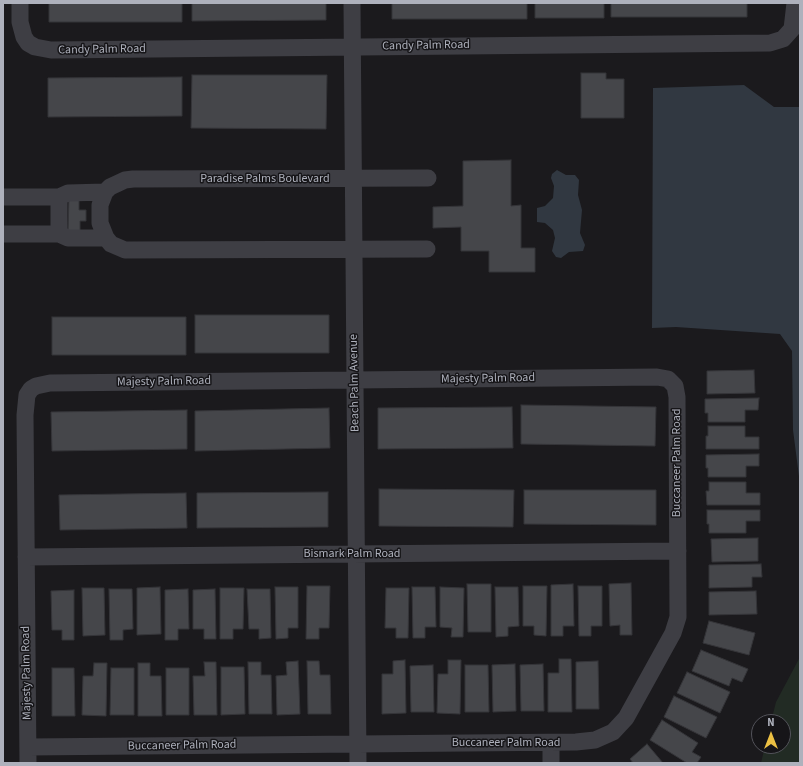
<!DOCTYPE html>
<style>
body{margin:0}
#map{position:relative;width:803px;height:766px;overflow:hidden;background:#1b1a1d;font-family:"Source Sans 3",sans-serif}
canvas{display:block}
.frame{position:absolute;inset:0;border:4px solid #aeb1bc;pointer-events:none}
.north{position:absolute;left:751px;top:714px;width:40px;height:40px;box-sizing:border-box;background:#161518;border:1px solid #53535a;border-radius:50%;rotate:0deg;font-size:11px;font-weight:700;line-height:16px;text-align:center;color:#aeb1bc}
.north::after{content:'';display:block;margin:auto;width:14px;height:18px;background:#ecc043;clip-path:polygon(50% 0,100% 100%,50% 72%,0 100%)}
</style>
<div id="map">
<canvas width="803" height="766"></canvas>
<div class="frame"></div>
<div class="north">N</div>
</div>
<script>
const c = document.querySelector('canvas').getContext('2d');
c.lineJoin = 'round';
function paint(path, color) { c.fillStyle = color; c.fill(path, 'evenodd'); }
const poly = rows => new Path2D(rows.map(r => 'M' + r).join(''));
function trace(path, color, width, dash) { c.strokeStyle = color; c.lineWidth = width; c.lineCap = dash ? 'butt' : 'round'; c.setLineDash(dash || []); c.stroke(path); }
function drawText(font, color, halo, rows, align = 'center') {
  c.font = font + ' "Source Sans 3",sans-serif'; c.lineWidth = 3; c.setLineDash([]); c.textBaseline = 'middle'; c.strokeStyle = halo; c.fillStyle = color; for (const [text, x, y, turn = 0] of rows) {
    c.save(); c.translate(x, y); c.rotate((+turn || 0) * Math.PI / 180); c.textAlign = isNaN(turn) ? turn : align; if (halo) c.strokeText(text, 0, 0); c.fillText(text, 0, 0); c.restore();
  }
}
paint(poly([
 [800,657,800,763,761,763,765,746,783,746,783,722,771,722,776,702]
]), '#222b24');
paint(poly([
 [744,85,774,107,800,107,800,484,793,430,792,351,780,334,676,327,652,328,653,88],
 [557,170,566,175,575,175,579,180,578,195,582,210,580,233,585,245,583,251,569,252,561,258,556,257,552,251,555,238,553,230,545,223,537,222,537,208,545,206,553,198,554,186,551,178,552,174]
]), '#313841');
const building = poly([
 [49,3,182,3,182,22,49,22,49,3],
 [192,3,326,3,326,20,192,21,192,3],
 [392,3,527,3,527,19,392,19,392,3],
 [535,3,604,3,604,18,535,18,535,3],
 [611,3,747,3,747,17,611,17,611,3],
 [581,73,606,73,606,79,624,79,624,118,581,118,581,73],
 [192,75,327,75,326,129,191,128,192,75],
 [182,77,182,116,48,117,48,78,182,77],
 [511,160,511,206,521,205,521,248,535,248,535,272,489,272,489,251,461,251,461,227,433,228,433,207,463,206,463,161,511,160],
 [69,197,79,197,79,210,86,210,86,221,80,221,80,232,68,232,69,197],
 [195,315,329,315,329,353,195,353,195,315],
 [52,317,186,317,186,355,52,355,52,317],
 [754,370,755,393,707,394,707,371,754,370],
 [759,398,758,410,745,410,745,422,708,422,708,413,705,413,705,399,759,398],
 [521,405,656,407,655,446,521,444,521,405],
 [512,407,513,448,378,449,378,408,512,407],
 [329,408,330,448,195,451,195,411,329,408],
 [187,410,187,449,52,451,51,412,187,410],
 [708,426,745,426,745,437,759,437,759,449,706,449,706,436,708,436,708,426],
 [759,454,759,466,746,466,746,477,708,477,708,468,706,468,706,455,759,454],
 [709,482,746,482,746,493,760,493,760,505,707,505,706,491,709,491,709,482],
 [379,489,514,490,513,527,379,526,379,489],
 [524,490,656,490,656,525,524,524,524,490],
 [328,492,328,527,197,528,197,493,328,492],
 [186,493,187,528,60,530,59,495,186,493],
 [707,510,760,510,760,521,746,521,746,533,709,533,709,524,707,524,707,510],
 [758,538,758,561,712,562,711,539,758,538],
 [761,564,762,577,752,577,752,587,709,588,709,565,761,564],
 [631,583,632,635,620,635,620,625,610,626,609,584,631,583],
 [467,584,491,584,491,632,468,632,467,584],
 [573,584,574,626,563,626,563,636,551,636,551,585,573,584],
 [307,586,330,586,329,628,319,628,319,639,306,639,307,586],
 [523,586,547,586,546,636,534,635,534,626,523,626,523,586],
 [578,586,602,586,602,626,591,626,591,636,579,636,578,586],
 [160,587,161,634,137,635,137,588,160,587],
 [275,587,298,587,298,628,288,628,288,638,276,639,275,587],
 [412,587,435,587,436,627,425,627,425,638,413,638,412,587],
 [440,587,464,588,463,637,451,637,452,628,440,627,440,587],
 [495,587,518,587,519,626,508,627,508,636,496,637,495,587],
 [82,588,104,588,105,635,83,636,82,588],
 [220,588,244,588,243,629,233,629,233,639,220,639,220,588],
 [386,588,409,588,408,638,396,638,396,628,385,628,386,588],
 [109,589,132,589,133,629,123,630,123,640,110,640,109,589],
 [188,589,189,629,178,629,178,640,165,640,165,590,188,589],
 [215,589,216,639,204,639,204,629,193,629,193,590,215,589],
 [247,589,270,589,271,638,259,639,259,629,249,629,247,589],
 [74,590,74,640,62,640,62,630,52,630,51,591,74,590],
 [756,591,757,614,709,615,709,592,756,591],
 [709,621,755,633,749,655,703,643,709,621],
 [701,650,748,669,742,682,732,678,729,686,692,671,701,650],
 [559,659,571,659,572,712,548,712,548,673,559,673,559,659],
 [405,660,406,713,382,714,382,674,393,674,393,661,405,660],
 [448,660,461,660,460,714,437,713,438,674,448,674,448,660],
 [298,661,300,714,277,715,276,676,287,675,286,662,298,661],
 [307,661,319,661,320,675,330,675,331,714,308,714,307,661],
 [598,661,599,709,576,709,576,662,598,661],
 [204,662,216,662,217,715,194,715,193,676,205,676,204,662],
 [248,662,261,662,261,675,271,675,272,714,249,714,248,662],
 [94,663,107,663,106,716,82,715,83,676,93,676,94,663],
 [138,663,150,663,150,676,161,676,162,716,138,716,138,663],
 [515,664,516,711,493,712,492,665,515,664],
 [543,664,544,711,521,711,520,665,543,664],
 [433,665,434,712,411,712,410,666,433,665],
 [465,665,488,665,489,712,465,712,465,665],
 [221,667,244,667,245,714,221,715,221,667],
 [52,668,74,668,75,716,52,716,52,668],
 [111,668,134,668,134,715,110,715,111,668],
 [166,668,189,668,189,715,166,715,166,668],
 [687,672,730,692,720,713,677,693,687,672],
 [674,696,717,717,706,738,664,717,674,696],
 [662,720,698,743,692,752,701,757,697,763,687,763,650,740,662,720],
 [647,744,663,763,633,763,630,759,647,744]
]);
paint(building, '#45464a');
trace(building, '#353539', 1);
trace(poly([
 [20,3,20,22,24,37,28,43,35,47,51,50,770,43,783,39,792,29,795,3],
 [352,3,358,763],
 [3,197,59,197,68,193,105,192],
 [3,234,59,234,68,238,106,238],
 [59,234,59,197],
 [427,249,125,250,111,244,106,238,100,223,100,205,105,192,110,187,125,180,133,179,428,178],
 [26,557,678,551],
 [551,743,551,763],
 [28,747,576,742,595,740,613,732,626,718,673,633,678,617,677,397,675,386,668,379,657,377,50,383,36,386,31,389,27,395,25,415,28,763]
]), '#3e3e44', 17);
drawText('12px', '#aeb1bc', '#161518', [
 ["Candy Palm Road",426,46,-1],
 ["Candy Palm Road",102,50,-1],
 ["Paradise Palms Boulevard",265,179],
 ["Majesty Palm Road",488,379,-1],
 ["Majesty Palm Road",164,382,-1],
 ["Beach Palm Avenue",355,383,-91],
 ["Buccaneer Palm Road",677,463,-90],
 ["Bismark Palm Road",352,554],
 ["Majesty Palm Road",27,673,-91],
 ["Buccaneer Palm Road",506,743],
 ["Buccaneer Palm Road",182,746,-1]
]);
</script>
